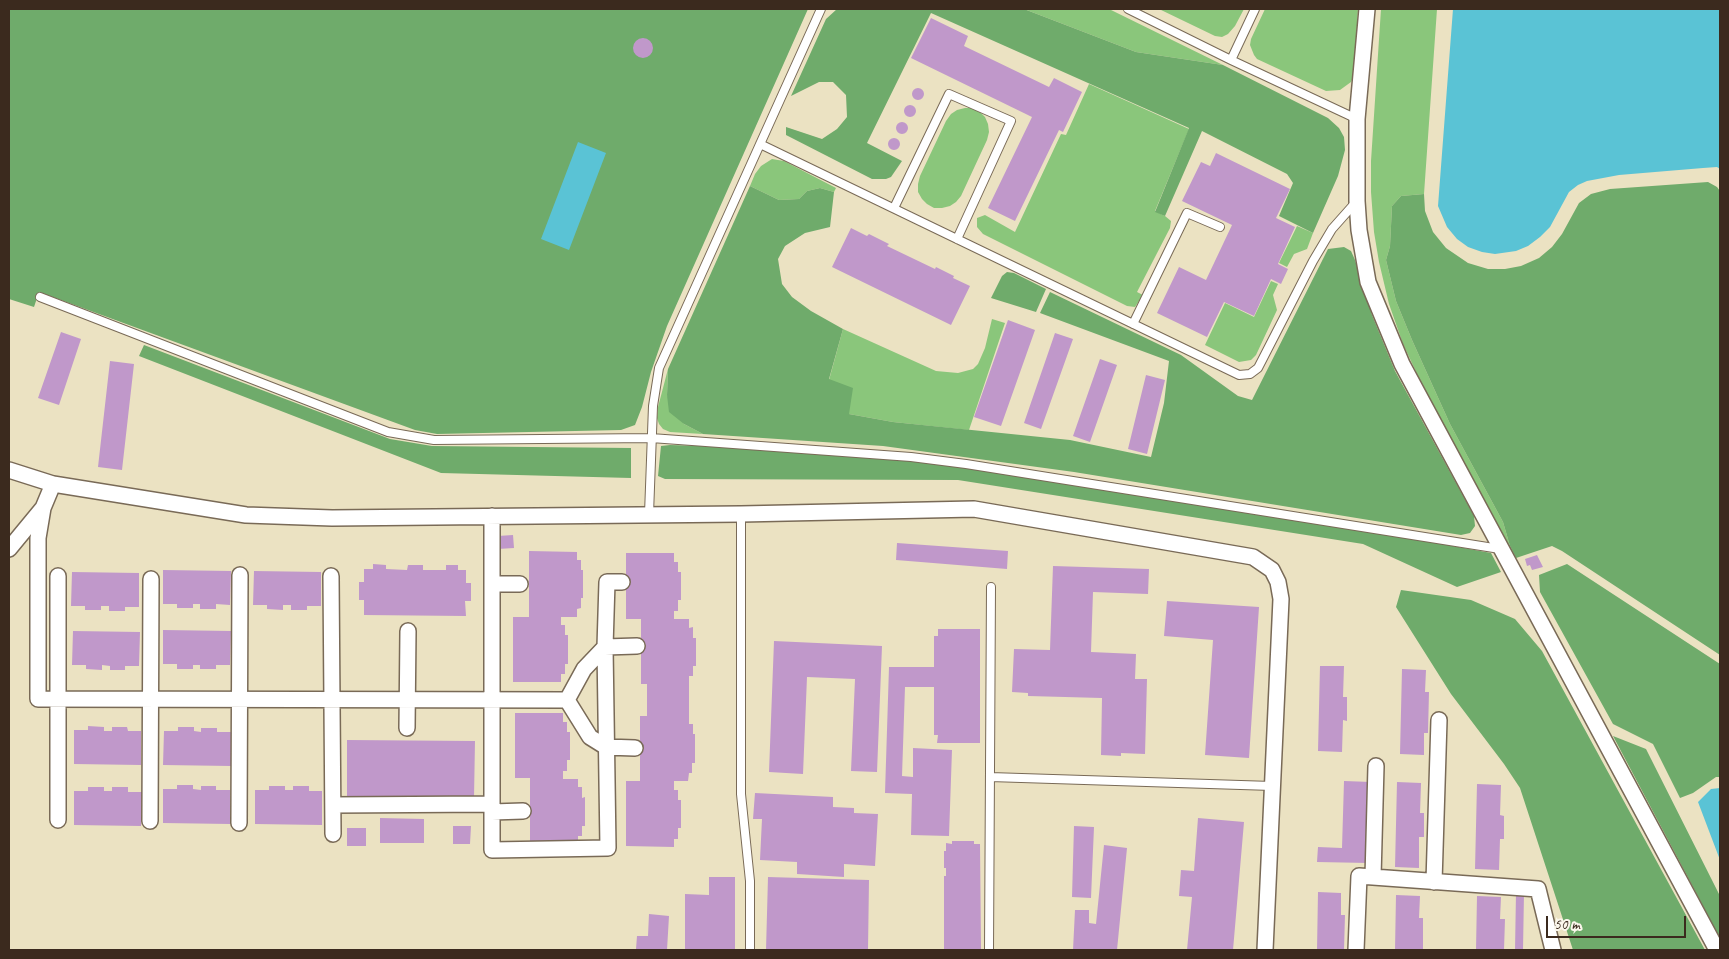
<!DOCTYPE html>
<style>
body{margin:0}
#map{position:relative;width:1729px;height:959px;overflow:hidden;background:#ebe2c2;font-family:Caveat,sans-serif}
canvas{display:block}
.frame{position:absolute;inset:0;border:10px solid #3b2a1e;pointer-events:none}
.scale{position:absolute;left:1546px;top:916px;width:140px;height:22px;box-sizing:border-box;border:2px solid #3b2a1e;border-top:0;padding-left:6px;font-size:15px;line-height:18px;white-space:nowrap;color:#3b2a1e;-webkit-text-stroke:4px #fbf7ec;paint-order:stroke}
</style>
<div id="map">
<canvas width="1729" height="959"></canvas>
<div class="frame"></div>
<div class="scale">50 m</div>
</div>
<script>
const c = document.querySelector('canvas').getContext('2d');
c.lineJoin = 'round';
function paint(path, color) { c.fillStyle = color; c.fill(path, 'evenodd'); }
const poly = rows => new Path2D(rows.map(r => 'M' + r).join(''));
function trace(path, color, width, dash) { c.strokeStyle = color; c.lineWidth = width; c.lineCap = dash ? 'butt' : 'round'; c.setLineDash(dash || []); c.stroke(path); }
paint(poly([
 [1024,9,1109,9,1223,65,1136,52],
 [1159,9,1244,9,1235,26,1228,34,1222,37,1215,36],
 [1265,9,1358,9,1354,75,1351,82,1340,90,1326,91,1257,59,1254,55,1250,45,1251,39],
 [1381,9,1437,9,1424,194,1401,196,1392,206,1390,246,1386,260,1396,301,1412,340,1450,424,1503,522,1510,546,1516,558,1514,559,1418,376,1403,344,1389,304,1379,262,1374,232,1371,192,1371,161],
 [1089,84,1189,129,1155,211,1165,216,1171,221,1170,228,1137,292,1143,295,1135,307,1127,306,983,234,977,227,977,218,985,215,1015,232,1061,134,1066,135],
 [965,108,972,108,980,112,985,117,988,124,989,132,987,140,961,196,956,202,950,206,942,208,934,208,927,204,922,199,918,192,918,184,920,176,946,121,951,114,957,110],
 [772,159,784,161,836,188,834,192,820,188,807,191,799,199,779,200,750,186,755,174,761,166],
 [1297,226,1313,233,1307,249,1294,254,1287,267,1279,263],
 [1271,281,1278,284,1273,295,1277,310,1256,355,1251,360,1239,362,1205,345,1225,303,1254,317],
 [992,319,1005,323,969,430,893,422,849,414,829,380,843,329,936,371,958,373,973,369,978,364,985,348],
 [668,369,667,395,684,424,703,434,670,432,663,429,659,424,657,418,658,407]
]), '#8ac67b');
paint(poly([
 [9,9,808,9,667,326,651,372,642,407,635,425,621,430,437,434,415,430,39,292,34,307,9,299],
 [837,9,1024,9,1136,52,1223,65,1328,118,1339,128,1344,137,1345,150,1338,176,1313,233,1279,216,1293,183,1287,174,1202,131,1165,216,1155,212,1189,128,931,13,867,143,902,161,891,177,886,179,872,179,786,135,786,127,822,139,837,129,847,117,846,95,833,82,819,82,791,96,826,19],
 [1708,182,1717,187,1720,191,1720,655,1562,551,1552,546,1516,558,1510,546,1503,522,1450,424,1412,340,1396,301,1386,260,1390,246,1392,206,1401,196,1424,194,1425,211,1433,232,1446,248,1468,263,1488,269,1505,269,1521,266,1539,258,1552,247,1562,234,1579,203,1591,194,1610,189],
 [750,186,779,200,799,199,807,191,820,188,834,192,830,227,805,233,785,246,778,259,782,284,792,297,811,311,843,329,829,379,853,388,849,414,893,422,1070,440,1151,457,1164,403,1169,361,1040,313,1050,292,1181,355,1238,396,1252,400,1328,249,1344,247,1351,251,1355,260,1372,315,1395,371,1474,516,1475,526,1470,533,1461,535,1074,472,883,446,703,434,684,424,669,412,667,395,668,369],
 [1007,272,1014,273,1046,289,1036,312,991,298,1002,276],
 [144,345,390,439,432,446,631,448,631,478,441,473,139,356],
 [670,445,738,447,912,461,965,467,1361,529,1491,553,1501,572,1457,587,1363,544,958,480,665,479,658,476,661,446],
 [1567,564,1720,664,1720,777,1716,777,1693,793,1680,798,1653,744,1613,724,1540,592,1539,575],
 [1401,590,1471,600,1515,619,1542,651,1705,950,1573,950,1520,788,1504,764,1451,694,1396,607],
 [1613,736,1646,749,1720,896,1720,938]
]), '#6fab6b');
paint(poly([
 [1453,9,1720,9,1720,169,1717,167,1703,168,1619,175,1587,181,1578,185,1569,192,1550,227,1540,237,1528,246,1516,251,1495,254,1482,252,1468,247,1457,239,1447,227,1438,206],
 [578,142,606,153,569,250,541,239],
 [1720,788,1720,860,1698,802,1711,789]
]), '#5ac3d5');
paint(poly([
 [931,18,968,36,964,46,1049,87,1054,78,1082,92,1063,132,1059,130,1015,221,988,208,1032,117,911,58],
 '633 48a10 10 0 1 1 20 0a10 10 0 1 1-20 0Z',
 '912 94a6 6 0 1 1 12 0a6 6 0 1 1-12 0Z',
 '904 111a6 6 0 1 1 12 0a6 6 0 1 1-12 0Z',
 '896 128a6 6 0 1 1 12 0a6 6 0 1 1-12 0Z',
 '888 144a6 6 0 1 1 12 0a6 6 0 1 1-12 0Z',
 [1216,153,1290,189,1276,218,1295,227,1278,264,1288,269,1281,284,1271,279,1254,316,1224,302,1207,337,1157,313,1179,267,1206,280,1232,225,1182,201,1201,162,1210,166],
 [851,228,867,236,869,234,889,244,887,246,935,269,936,267,954,276,953,278,970,286,951,325,832,267],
 [1008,320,1035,330,1001,426,974,417],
 [61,332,81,339,59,405,38,398],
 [1055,333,1073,339,1041,429,1024,423],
 [1100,359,1117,365,1090,442,1073,436],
 [110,361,134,364,122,470,98,467],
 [1146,375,1165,380,1147,454,1128,449],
 [513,535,514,548,498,549,498,536],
 [897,543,1008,551,1007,569,896,560],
 [529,551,577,552,577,560,581,560,581,570,583,570,583,598,581,598,581,608,577,609,577,617,561,617,561,625,565,625,565,635,568,635,568,664,565,664,565,674,561,674,561,682,513,682,513,617,529,617],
 [626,553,674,553,674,562,678,562,678,572,681,572,681,600,678,600,678,611,674,611,674,619,689,619,689,628,693,627,693,638,696,638,696,666,693,666,693,676,689,676,689,724,693,724,693,734,695,734,695,763,692,763,692,773,689,773,688,781,674,781,674,790,678,790,678,800,681,800,681,828,678,828,678,839,674,839,674,847,626,846,626,781,640,781,640,716,647,716,647,684,641,684,641,619,626,619],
 [1537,555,1543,567,1532,570,1530,565,1527,566,1525,559],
 [373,564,386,565,386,569,407,570,408,565,423,565,423,570,446,570,446,565,458,565,458,570,466,570,466,583,471,583,471,601,465,601,466,616,364,615,364,600,359,600,359,582,364,582,364,569,373,569],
 [1053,566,1149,569,1148,594,1093,592,1091,652,1136,654,1135,679,1147,679,1145,754,1121,753,1121,756,1101,755,1102,698,1028,696,1028,693,1012,692,1014,649,1050,650],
 [163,570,231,571,230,605,216,604,216,609,200,609,200,604,193,604,193,608,177,608,177,604,163,604],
 [254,571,321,572,321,606,307,606,307,610,291,610,291,605,283,605,283,610,267,609,267,605,253,605],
 [72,572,139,573,139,607,125,607,125,611,109,611,109,606,101,606,101,610,85,610,85,606,71,606],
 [1167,601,1259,607,1249,758,1205,755,1213,640,1164,636],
 [938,629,980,629,980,743,937,743,938,735,934,735,934,687,905,687,902,776,913,777,913,748,952,750,949,836,911,835,912,794,885,793,889,667,934,667,934,636,938,636],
 [163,630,231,631,230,665,216,665,216,669,200,669,200,665,193,665,193,669,177,669,177,664,163,664],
 [73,631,140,632,139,666,125,666,125,670,110,670,110,666,102,665,102,670,86,669,86,665,72,665],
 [774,641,882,646,877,772,851,771,855,679,807,677,803,774,769,772],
 [1320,666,1344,666,1343,697,1347,697,1347,721,1343,720,1342,752,1318,751],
 [1402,669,1426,670,1425,692,1429,692,1428,733,1424,733,1424,755,1400,754],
 [515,713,563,713,563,722,567,722,567,732,570,732,570,760,567,760,567,771,563,771,563,779,578,779,578,787,582,787,582,798,585,797,585,826,582,826,582,836,578,836,578,844,530,844,530,778,515,778],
 [88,726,104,727,104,731,112,731,112,727,127,727,128,731,141,731,141,765,74,764,74,730,88,730],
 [178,727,194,727,194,731,201,732,201,728,217,728,217,732,231,732,231,766,163,765,164,731,178,731],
 [347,740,475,741,474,798,347,797],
 [1344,781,1371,782,1369,863,1317,862,1318,847,1342,848],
 [1397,782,1421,783,1420,813,1424,813,1424,837,1419,837,1419,868,1395,867],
 [1477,784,1501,785,1500,815,1504,816,1504,839,1500,839,1499,870,1475,869],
 [177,785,193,785,193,789,201,790,201,786,216,786,216,790,230,790,230,824,163,823,163,789,177,789],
 [269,786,285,786,285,790,293,790,293,786,309,786,309,791,322,791,322,825,255,824,255,790,269,790],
 [88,787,104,787,104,791,112,791,112,787,128,787,128,792,142,792,141,826,74,825,74,791,88,791],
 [755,793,833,797,833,807,854,808,854,813,878,814,875,866,844,864,844,877,797,874,797,862,760,860,762,819,753,819],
 [380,818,424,819,424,843,380,843],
 [1198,818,1244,822,1233,950,1187,950,1192,897,1179,896,1181,870,1194,871],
 [453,826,471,826,470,844,453,844],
 [1074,826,1094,827,1091,898,1072,897],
 [347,828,366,828,366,846,347,846],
 [952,841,974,841,974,844,980,844,981,950,944,950,944,876,946,876,946,868,944,868,944,851,946,851,946,843,952,844],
 [1104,845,1127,848,1117,950,1073,950,1075,910,1089,910,1089,923,1096,924],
 [709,877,735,877,735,950,685,950,685,894,709,895],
 [768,877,869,880,868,950,766,950],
 [1318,892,1341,893,1341,915,1345,915,1344,950,1317,950],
 [1516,893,1524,893,1523,950,1515,950],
 [1396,895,1420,896,1419,918,1423,918,1423,950,1395,950],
 [1477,896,1501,897,1500,919,1505,919,1504,950,1476,950],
 [649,914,669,916,667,950,636,949,637,936,648,936]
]), '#c098ca');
const service = poly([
 [1128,9,1231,60,1357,119],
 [1231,60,1255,9],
 [760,144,1239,375,1250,374,1258,368,1313,261,1332,229,1356,202],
 [894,208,949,94,1011,121,957,239],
 [40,297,388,432,434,440,651,438,911,457,966,464,1500,549],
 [1133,324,1187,213,1220,227],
 [649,514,653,406,659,368,821,9],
 [741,514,741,794,750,881,750,950],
 [990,777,1272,786],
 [989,950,991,587]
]);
const minor = poly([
 [1367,9,1357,119,1357,201,1359,230,1368,282,1402,364,1717,950],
 [9,470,53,484,246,515,332,518,741,514,974,509,1253,557,1272,570,1278,582,1281,599,1265,950],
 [53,484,43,508,38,538,38,699,567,700],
 [492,516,492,850,608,848,605,647,607,582,622,582],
 [9,549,42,509],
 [58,576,58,820],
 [331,576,333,834],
 [492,584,520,584],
 [567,700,584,669,605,647,637,646],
 [567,700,590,737,606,747,635,748],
 [407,728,408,631],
 [333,805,492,804],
 [492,812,523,811],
 [150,821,151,579],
 [239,823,240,575],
 [1373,877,1376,766],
 [1434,882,1439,720],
 [1356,950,1359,876,1538,889,1553,950]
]);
trace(service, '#796a57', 10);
trace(minor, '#796a57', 18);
trace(service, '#fff', 8);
trace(minor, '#fff', 15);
</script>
